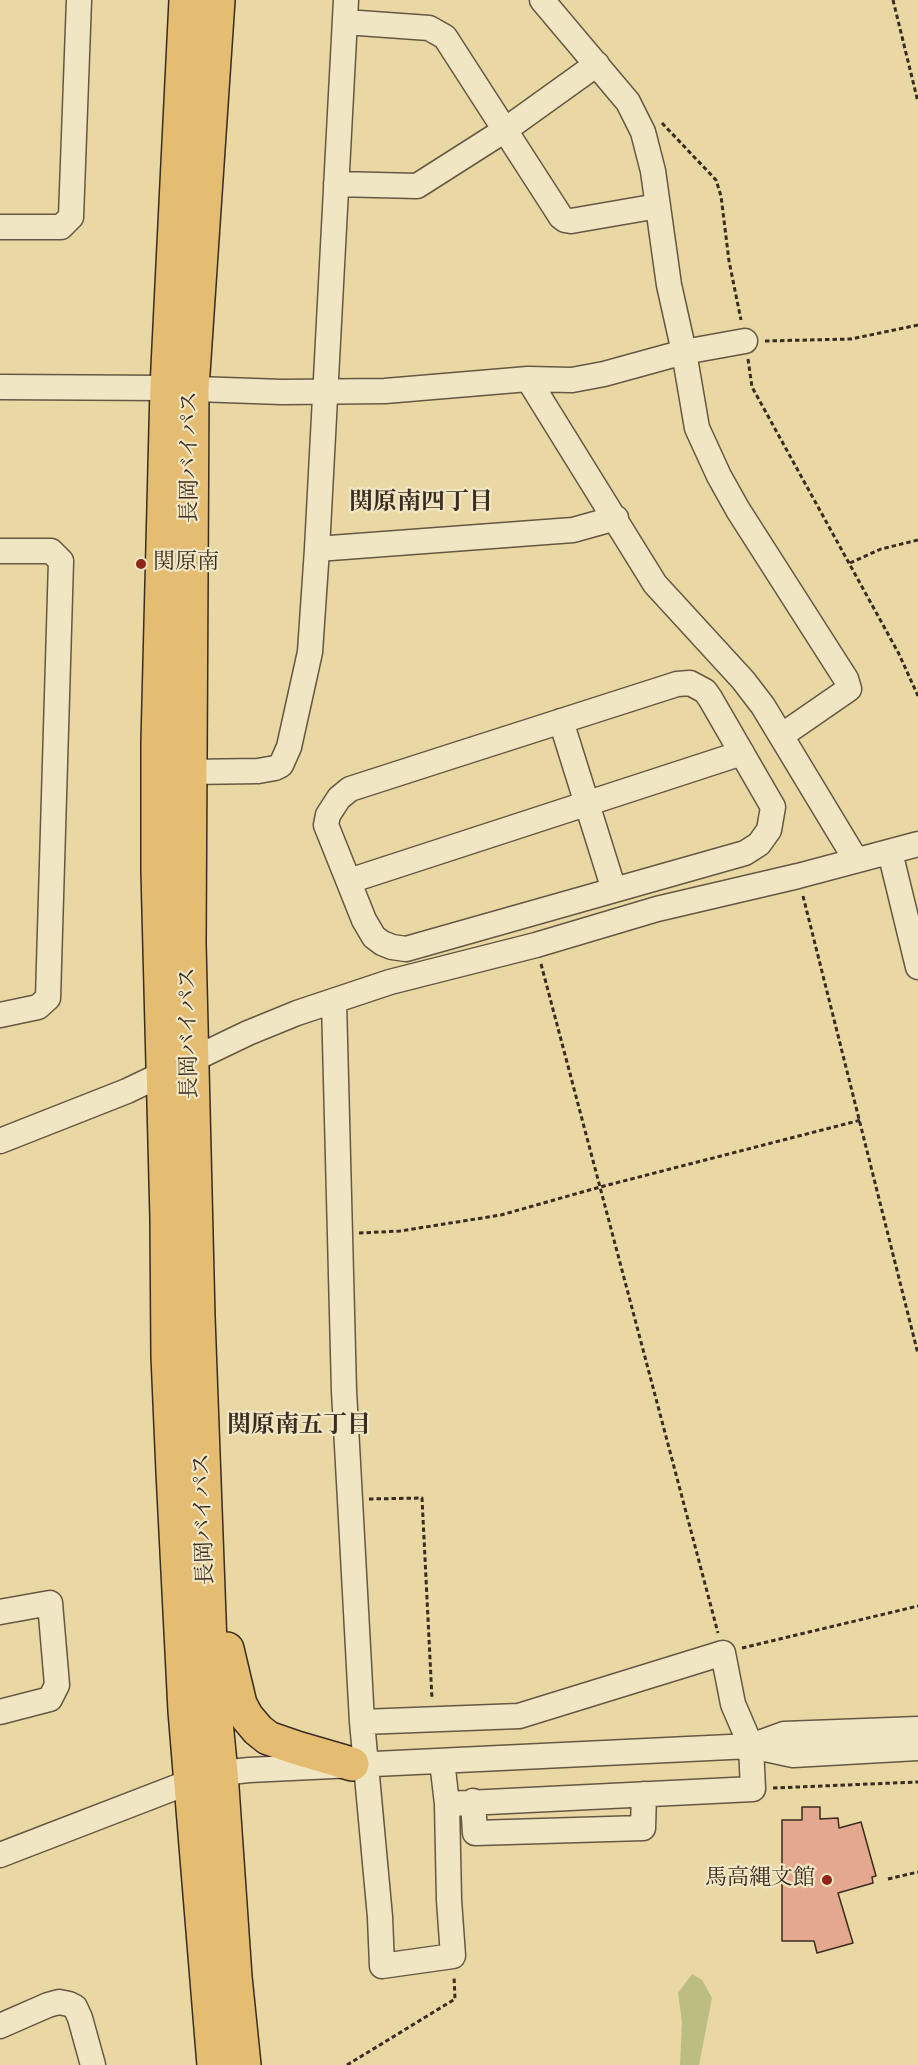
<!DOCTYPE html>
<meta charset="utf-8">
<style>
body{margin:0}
canvas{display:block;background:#e9d8a4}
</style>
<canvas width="918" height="2065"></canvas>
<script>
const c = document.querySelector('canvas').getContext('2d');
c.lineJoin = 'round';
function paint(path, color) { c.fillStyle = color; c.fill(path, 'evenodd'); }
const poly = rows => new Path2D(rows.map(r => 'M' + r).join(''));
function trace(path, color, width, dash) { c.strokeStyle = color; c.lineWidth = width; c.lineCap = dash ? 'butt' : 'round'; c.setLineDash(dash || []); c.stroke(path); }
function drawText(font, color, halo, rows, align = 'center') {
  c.font = font + ' Vollkorn,"Noto Serif JP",serif'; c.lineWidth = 4.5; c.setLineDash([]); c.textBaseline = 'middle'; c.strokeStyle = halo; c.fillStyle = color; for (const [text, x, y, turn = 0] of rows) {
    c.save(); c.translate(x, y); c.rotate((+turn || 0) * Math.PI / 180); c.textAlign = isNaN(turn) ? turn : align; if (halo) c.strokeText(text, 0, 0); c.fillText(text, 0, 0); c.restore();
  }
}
paint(poly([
 [692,1974,702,1980,712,1998,699,2065,680,2065,682,2022,678,1993]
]), '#bcbd81');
const building = poly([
 [802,1807,820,1807,820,1819,838,1818,839,1828,861,1822,876,1876,872,1877,873,1883,838,1893,853,1943,817,1953,814,1941,782,1941,782,1820,802,1820,802,1807]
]);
paint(building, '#e3a88d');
trace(building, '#3a2c21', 1.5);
const minor = poly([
 [346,0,317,549,573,530,616,518],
 [542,0,628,102,643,132,653,171,669,285,684,352,697,428,719,476,738,510,846,679,849,689,781,736],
 [345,22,429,28,445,37,561,217,565,220,571,221,658,206],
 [336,184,417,186,505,130,597,64],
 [0,227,61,227,71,217,79,0],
 [528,379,655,584,743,680,763,706,856,860],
 [0,387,167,388,282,392,385,391,528,379,572,380,604,374,684,352,745,341],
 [0,551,51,551,61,561,48,998,38,1007,0,1015],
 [690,683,705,691,710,698,773,807,769,830,759,844,745,853,406,949,392,947,382,943,374,937,364,920,326,825,328,815,339,798,350,789,440,760,677,684,690,683],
 [561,721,614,890],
 [190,772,258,771,275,768,281,765,289,747,310,652,317,549],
 [890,852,918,967],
 [349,881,742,753],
 [334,1002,344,1391,350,1500,362,1722,380,1917,382,1966,453,1956,449,1900,447,1804],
 [0,1141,127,1091,248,1033,297,1013,390,982,536,945,657,909,798,876,918,844],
 [0,1612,50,1603,57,1685,50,1699,0,1712],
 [362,1722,519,1716,723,1653,733,1704,751,1746,753,1789,447,1804,442,1761],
 [751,1746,784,1734,918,1729],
 [473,1801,475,1833,643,1828,644,1794],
 [0,1855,192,1781,221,1773,249,1770,751,1746,793,1755,918,1748],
 [0,2026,48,2005,59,2002,69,2004,75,2007,80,2018,93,2065]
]);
const highway = poly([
 [186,0,167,388,158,742,158,872,167,1219,168,1356,173,1472,185,1711,214,2065],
 [218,0,192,388,189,943,198,1317,211,1672,221,1773,235,1977,244,2065],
 [227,1649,240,1704,247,1717,258,1730,268,1738,297,1748,352,1764]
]);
trace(minor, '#665742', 27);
trace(highway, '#3a2c21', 36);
trace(poly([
 [893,0,918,102],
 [662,123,716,180,721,196,729,261,741,320],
 [765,341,851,339,918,325],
 [748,359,752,387,899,654,918,696],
 [850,563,881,549,918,540],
 [803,896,918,1354],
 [541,964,718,1633],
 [359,1233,400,1231,501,1215,600,1187,861,1120],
 [369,1499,422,1498,432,1699],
 [742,1648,918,1606],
 [773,1788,918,1782],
 [888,1879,918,1872],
 [347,2065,455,1999,454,1976]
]), '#3a2c21', 3, [4.5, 3]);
trace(minor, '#f1e6c4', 24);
trace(highway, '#e4bc72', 33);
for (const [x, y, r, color] of [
 [141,564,6,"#8f2418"],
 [827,1880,6,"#8f2418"]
]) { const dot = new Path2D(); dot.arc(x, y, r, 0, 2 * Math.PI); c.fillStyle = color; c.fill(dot); trace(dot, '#f1e6c4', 2); }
drawText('22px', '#3a2c21', '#f1e6c4', [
 ["長岡バイパス",192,457,-90],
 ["長岡バイパス",191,1033,-91],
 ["長岡バイパス",206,1519,-92]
]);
drawText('22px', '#3a2c21', '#f1e6c4', [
 ["関原南",153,564],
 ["馬高縄文館",815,1880,"right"]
], 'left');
drawText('bold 24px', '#3a2c21', '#f1e6c4', [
 ["関原南四丁目",421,505],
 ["関原南五丁目",299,1428]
]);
</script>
